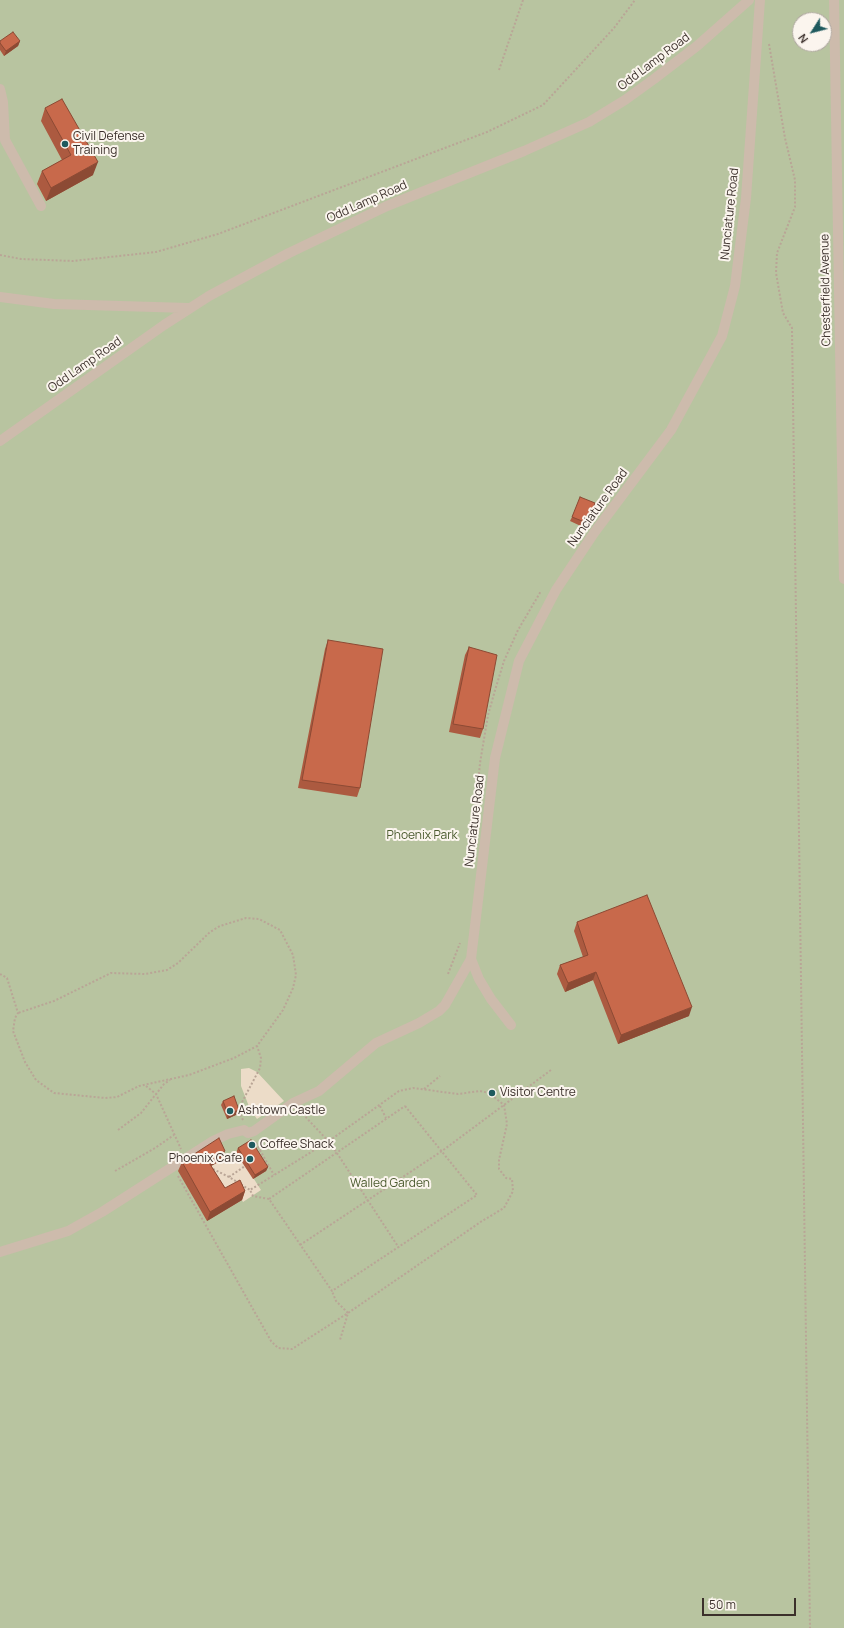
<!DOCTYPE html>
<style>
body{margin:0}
#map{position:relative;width:844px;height:1628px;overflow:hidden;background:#f4ebe1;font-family:Manrope,sans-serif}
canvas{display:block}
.north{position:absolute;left:792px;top:12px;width:40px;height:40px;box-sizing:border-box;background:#fbf5ee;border:1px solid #aea6a0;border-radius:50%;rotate:234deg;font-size:11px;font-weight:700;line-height:16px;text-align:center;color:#3b302b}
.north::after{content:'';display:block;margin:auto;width:14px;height:18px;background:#1f5a5e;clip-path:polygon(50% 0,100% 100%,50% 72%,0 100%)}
.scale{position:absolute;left:702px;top:1598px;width:94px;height:18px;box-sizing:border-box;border:2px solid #3b302b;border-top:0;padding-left:5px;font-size:12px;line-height:14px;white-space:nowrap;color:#3b302b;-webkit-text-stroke:3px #fbf5ee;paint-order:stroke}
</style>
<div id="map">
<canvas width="844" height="1628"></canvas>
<div class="north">N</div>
<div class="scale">50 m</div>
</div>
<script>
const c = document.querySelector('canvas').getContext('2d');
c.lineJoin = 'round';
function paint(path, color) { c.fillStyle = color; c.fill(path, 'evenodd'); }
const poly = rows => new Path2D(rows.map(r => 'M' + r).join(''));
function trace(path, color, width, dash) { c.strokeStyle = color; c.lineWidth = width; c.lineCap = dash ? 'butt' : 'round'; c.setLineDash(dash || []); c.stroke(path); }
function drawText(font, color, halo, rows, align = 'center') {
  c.font = font + ' Manrope,sans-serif'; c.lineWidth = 4; c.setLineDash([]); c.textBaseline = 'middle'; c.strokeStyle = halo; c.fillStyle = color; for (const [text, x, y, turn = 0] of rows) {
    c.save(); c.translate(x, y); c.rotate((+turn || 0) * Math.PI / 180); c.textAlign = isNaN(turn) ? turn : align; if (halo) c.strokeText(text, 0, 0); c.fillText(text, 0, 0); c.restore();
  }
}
paint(poly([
 [0,0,844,0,844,1628,0,1628],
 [800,20,824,20,824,44,800,44]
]), '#b8c4a0');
paint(poly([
 [249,1068,257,1072,284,1101,257,1119,250,1109,241,1086,241,1069],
 [236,1151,261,1190,243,1202,236,1189,221,1197,205,1170]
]), '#ecdcc8');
trace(poly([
 [769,44,785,138,795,180,795,207,777,253,776,273,783,313,792,328,810,1628],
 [499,70,523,0],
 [0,255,21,259,73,261,156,252,218,234,487,132,543,105,614,28,635,0],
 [475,818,480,763,488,715,496,687,504,661,518,630,541,591],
 [0,974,7,978,18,1013,15,1018,13,1031,25,1062,36,1080,54,1093,105,1098,117,1097,139,1086,189,1075,234,1058,257,1046,283,1010,293,988,296,975,293,955,280,930,259,919,246,918,220,926,210,932,178,963,167,970,145,974,111,973,54,1001,18,1013],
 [448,974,460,943],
 [146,1086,156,1094,181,1149],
 [424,1089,440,1076],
 [380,1106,386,1118],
 [405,1106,477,1195,332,1291,269,1199,405,1106],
 [300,1111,331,1144,399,1248],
 [243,1120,238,1110,240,1106,260,1068,261,1058,257,1046],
 [118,1130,141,1113,164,1084,170,1080],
 [256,1143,274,1175],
 [213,1169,229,1177,250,1190],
 [115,1171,155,1148,174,1135],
 [178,1176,271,1341,278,1348,292,1349,348,1313,336,1301,332,1291],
 [229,1177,245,1166],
 [269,1199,253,1196,250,1190,329,1141,399,1091,413,1088,458,1094,480,1091,489,1093,504,1105,507,1124,499,1160,499,1169,506,1178,512,1179,513,1191,504,1208,482,1221,348,1313,340,1340],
 [300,1245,442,1151,551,1070]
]), '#b9a596', 2, [2, 2]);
trace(poly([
 [834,0,844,579],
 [0,89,3,102,5,140,41,206],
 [0,297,54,304,188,308],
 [0,441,164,325,209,296,289,253,387,206,524,151,589,122,625,100,654,79,697,46,749,0],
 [511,1025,491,999,479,979,471,959,495,758,519,661,556,590,594,533,671,430,722,336,735,286,746,198,760,0],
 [0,1252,68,1231,102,1212,213,1141,228,1134,244,1130,248,1133,254,1131,293,1103,319,1091,376,1043,419,1023,439,1011,445,1005,471,959]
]), '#cdbbac', 10);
paint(poly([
 [0,41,20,41,18,46,4,56,0,50],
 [45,108,93,175,46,201,37,184,42,171,62,160,41,121],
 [594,508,585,528,570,521,572,517],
 [328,640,360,788,357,797,298,788,325,649],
 [469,647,483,729,480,738,449,732,465,655],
 [577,922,689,1016,618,1044,593,980,565,992,557,974,560,965,583,957,574,931],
 [223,1101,239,1110,238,1114,227,1119,221,1105],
 [238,1148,268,1167,266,1171,253,1179,236,1153],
 [222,1160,211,1166,225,1188,245,1191,242,1200,207,1221,178,1171,182,1162]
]), '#ac5a40');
paint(poly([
 [20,41,18,46,4,56,6,51],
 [98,162,93,175,46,201,51,188],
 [596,972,593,980,565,992,568,983],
 [692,1007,689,1016,618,1044,621,1035],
 [239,1110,238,1114,227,1119,228,1114],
 [225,1151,222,1160,205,1169,208,1161],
 [268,1167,266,1171,253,1179,255,1175],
 [245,1191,242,1200,207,1221,210,1212]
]), '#8c4a34');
const building = poly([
 [13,32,20,41,6,51,0,43,0,41,13,32],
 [62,99,98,162,51,188,42,171,71,155,45,108,62,99],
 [580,497,595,503,587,523,572,517,580,497],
 [328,640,383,649,360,788,302,780,328,640],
 [469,647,497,655,483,729,453,724,469,647],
 [647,895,692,1007,621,1035,596,972,568,983,560,965,588,955,577,922,647,895],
 [234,1096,239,1110,228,1114,223,1101,234,1096],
 [219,1138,225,1151,208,1161,225,1188,240,1180,245,1191,210,1212,182,1162,219,1138],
 [251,1140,268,1167,255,1175,238,1148,251,1140]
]);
paint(building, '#c8694b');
trace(building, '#8c4a34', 1);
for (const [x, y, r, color] of [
 [65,144,4,"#1f5a5e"],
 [492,1093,4,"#1f5a5e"],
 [230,1111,4,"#1f5a5e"],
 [252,1145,4,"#1f5a5e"],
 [250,1159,4,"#1f5a5e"]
]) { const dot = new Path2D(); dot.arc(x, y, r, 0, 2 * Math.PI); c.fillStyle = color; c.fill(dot); trace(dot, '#fbf5ee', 1.5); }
drawText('12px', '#3b302b', '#fbf5ee', [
 ["Odd Lamp Road",654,62,-37],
 ["Odd Lamp Road",367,202,-24],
 ["Nunciature Road",730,214,-84],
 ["Chesterfield Avenue",826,290,-91],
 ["Odd Lamp Road",85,365,-35],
 ["Nunciature Road",598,508,-54],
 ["Nunciature Road",475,821,-83]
]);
drawText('12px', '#3b302b', '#fbf5ee', [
 ["Civil Defense",73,137],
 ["Training",73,151],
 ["Visitor Centre",500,1093],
 ["Ashtown Castle",238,1111],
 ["Coffee Shack",260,1145],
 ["Phoenix Cafe",242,1159,"right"]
], 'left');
drawText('12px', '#4a5a2e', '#fbf5ee', [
 ["Phoenix Park",422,836],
 ["Walled Garden",390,1184]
]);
</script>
